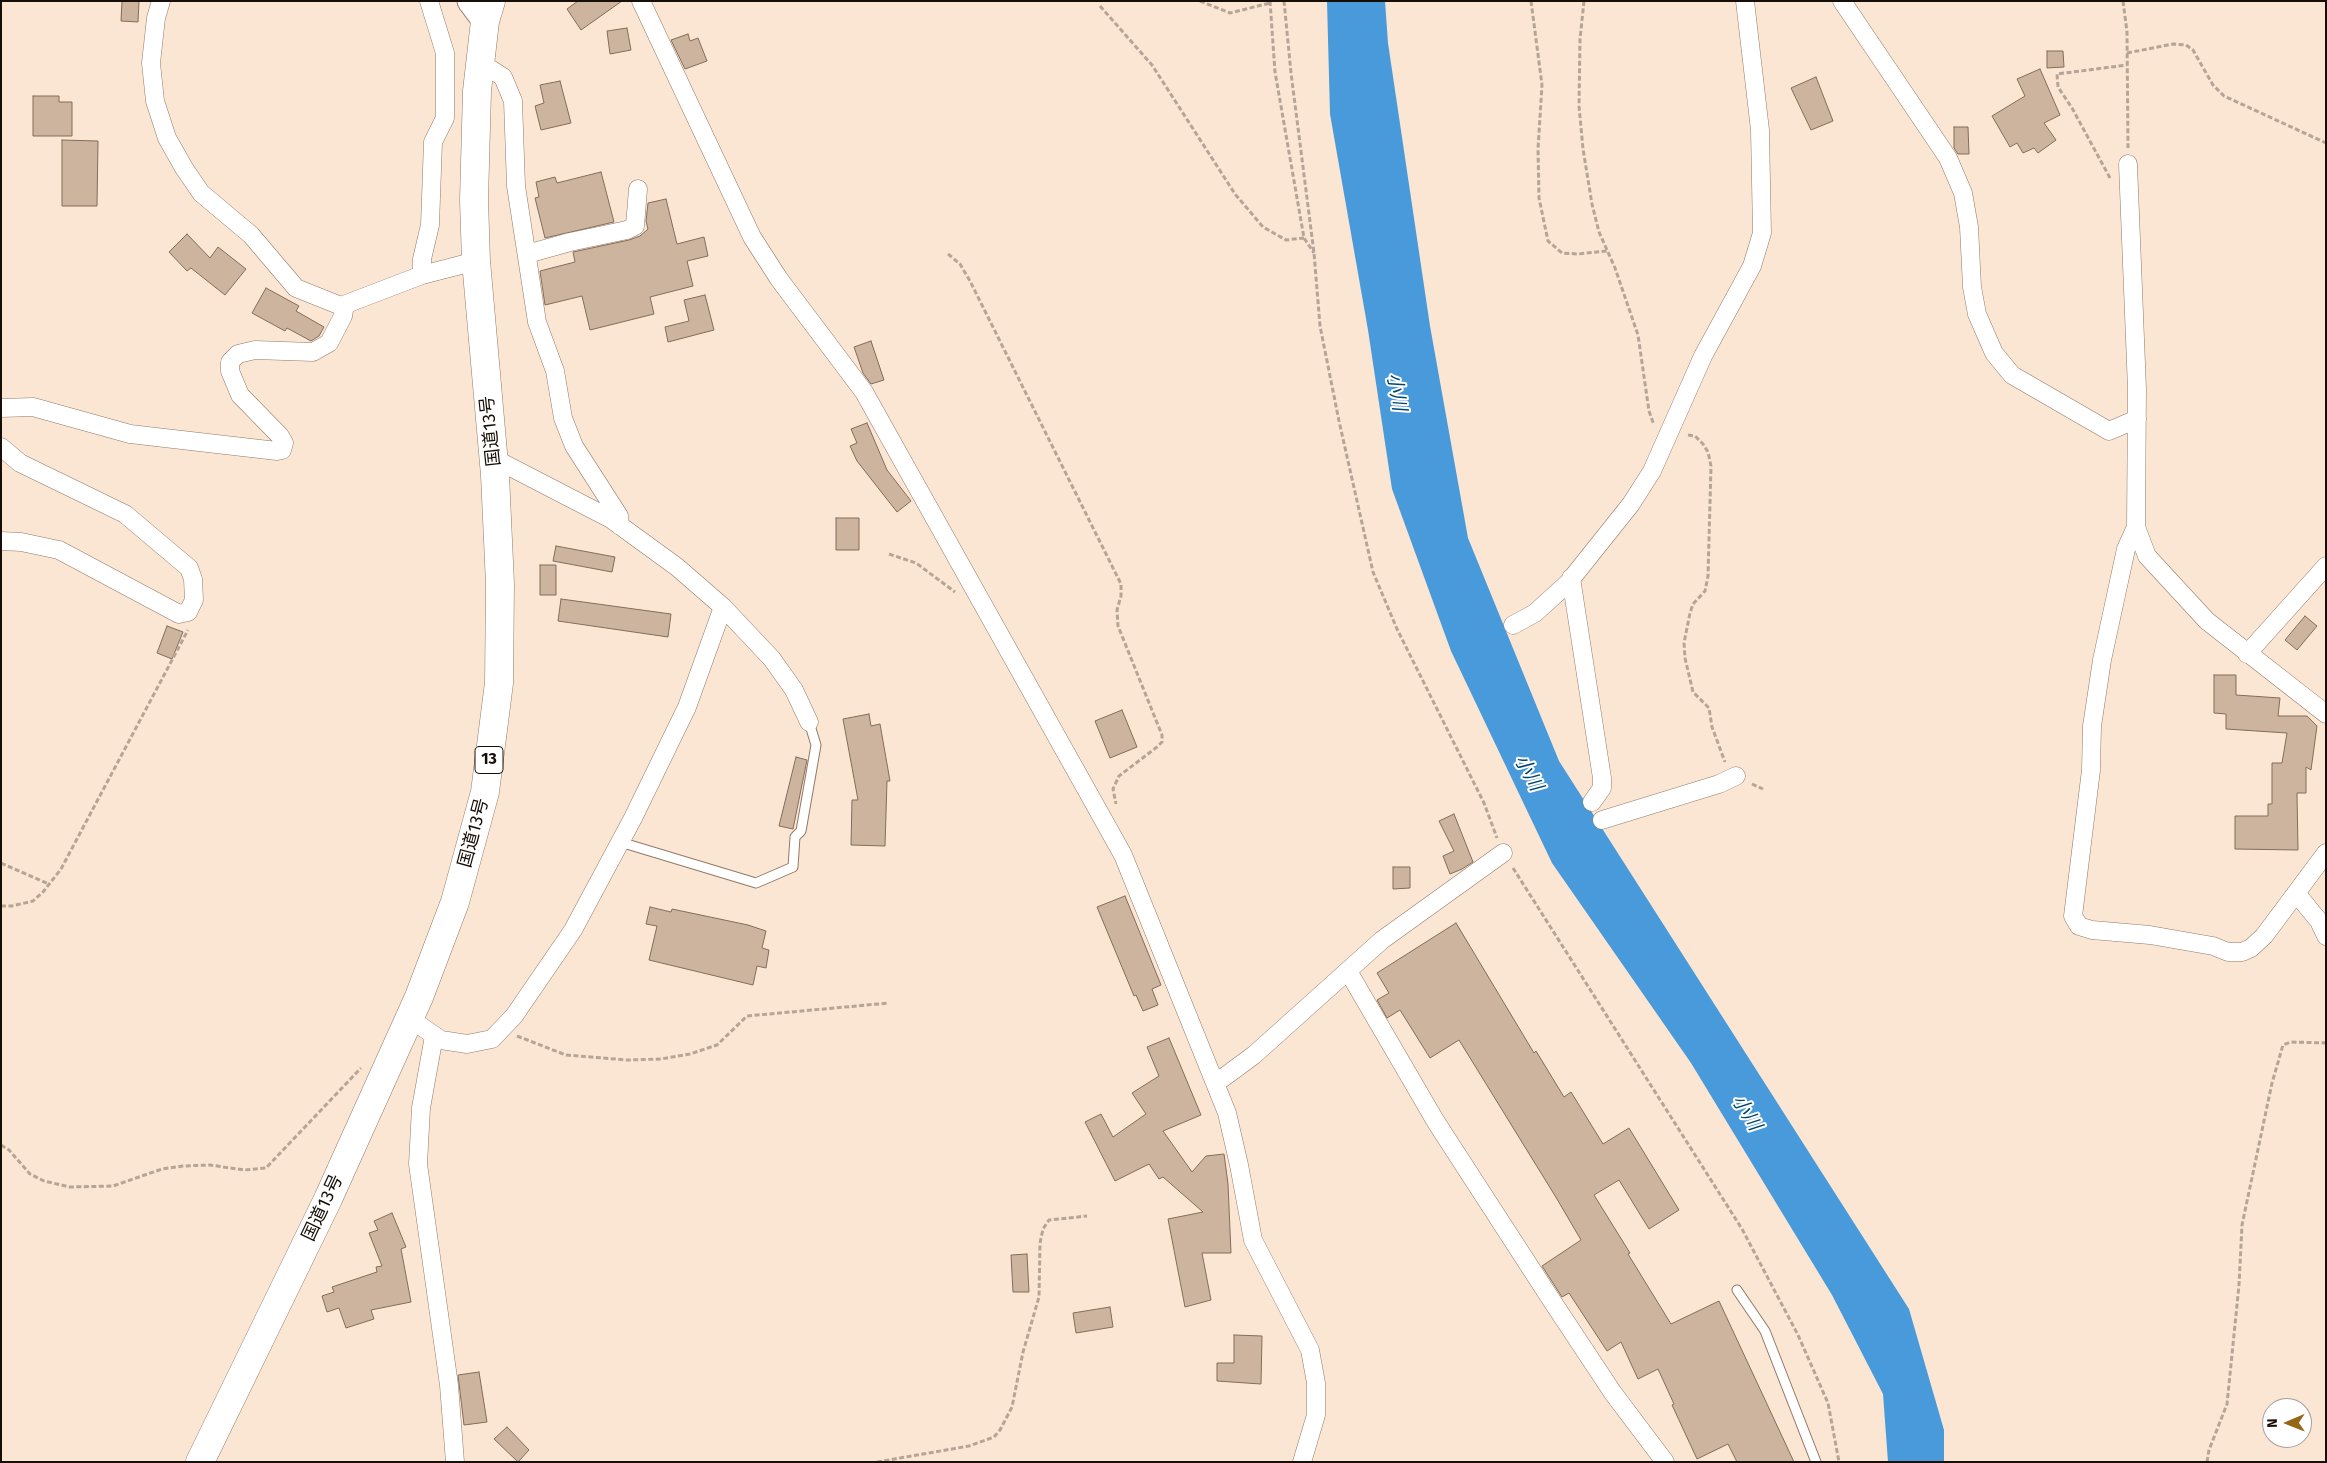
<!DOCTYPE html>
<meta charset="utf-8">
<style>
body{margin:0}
#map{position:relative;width:2327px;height:1463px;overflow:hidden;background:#fbe6d4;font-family:"Fira Sans",sans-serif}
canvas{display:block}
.frame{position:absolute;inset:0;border:2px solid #160e07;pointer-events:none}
.north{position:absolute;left:2262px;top:1398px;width:50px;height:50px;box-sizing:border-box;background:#fff;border:1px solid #a29f9c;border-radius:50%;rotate:269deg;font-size:14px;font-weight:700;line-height:20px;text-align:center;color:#160e07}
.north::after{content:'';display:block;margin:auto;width:18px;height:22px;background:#956616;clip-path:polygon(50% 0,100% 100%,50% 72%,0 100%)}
</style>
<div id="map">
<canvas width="2327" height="1463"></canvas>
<div class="frame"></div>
<div class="north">N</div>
</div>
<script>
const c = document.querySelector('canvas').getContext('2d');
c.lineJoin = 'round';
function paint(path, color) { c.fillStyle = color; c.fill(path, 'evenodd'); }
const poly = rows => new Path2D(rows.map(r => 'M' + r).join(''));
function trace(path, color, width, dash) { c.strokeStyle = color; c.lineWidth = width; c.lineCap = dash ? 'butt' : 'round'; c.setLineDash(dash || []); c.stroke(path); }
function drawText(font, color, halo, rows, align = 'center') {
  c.font = font + ' "Fira Sans","Noto Sans JP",sans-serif'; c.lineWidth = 4; c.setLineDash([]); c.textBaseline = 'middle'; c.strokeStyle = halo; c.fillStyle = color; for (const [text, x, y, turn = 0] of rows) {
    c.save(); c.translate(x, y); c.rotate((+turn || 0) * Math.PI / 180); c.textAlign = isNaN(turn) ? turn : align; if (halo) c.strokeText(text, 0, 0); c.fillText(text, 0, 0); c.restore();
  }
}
paint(poly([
 [1327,1,1385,1,1388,43,1430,326,1468,538,1559,761,1909,1309,1944,1430,1944,1462,1888,1462,1883,1394,1832,1295,1691,1063,1552,863,1451,651,1392,489,1368,330,1330,114]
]), '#489ada');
const building = poly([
 [122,1,139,1,138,22,121,21,122,1],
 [578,1,622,1,581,30,567,9,578,1],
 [627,28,631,50,610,54,607,31,627,28],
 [688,34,690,41,698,38,707,61,685,69,671,40,688,34],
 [2047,51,2063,51,2064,67,2047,68,2047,51],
 [2040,69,2060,115,2044,123,2056,140,2038,153,2034,148,2023,153,2017,143,2010,147,1992,116,2025,96,2017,79,2040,69],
 [1816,77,1833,121,1811,130,1791,88,1816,77],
 [560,81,571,123,541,130,535,106,544,103,540,85,560,81],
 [33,96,59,96,59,102,72,102,72,136,33,136,33,96],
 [1954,127,1968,127,1969,154,1958,154,1954,148,1954,127],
 [62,140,98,141,97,206,62,206,62,140],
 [601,172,614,222,545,238,535,198,539,197,536,182,555,177,557,183,601,172],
 [666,199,677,244,704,237,708,256,687,261,693,286,650,297,654,314,590,330,582,296,545,305,540,271,575,262,573,252,629,240,640,236,648,229,646,221,648,203,666,199],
 [187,234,210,258,218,247,246,269,225,295,191,268,187,271,169,252,187,234],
 [266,288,299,306,296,311,324,327,319,336,311,341,287,328,285,331,252,313,266,288],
 [705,295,714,330,668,342,665,327,689,321,684,300,705,295],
 [871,341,884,380,871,384,863,373,854,347,871,341],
 [867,423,887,470,911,501,897,512,857,461,850,446,857,443,851,429,867,423],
 [836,518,859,518,859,550,836,550,836,518],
 [556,546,615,557,612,572,553,561,556,546],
 [540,565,556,565,556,595,540,595,540,565],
 [561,599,671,614,668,637,558,621,561,599],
 [2305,616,2317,626,2297,650,2285,640,2305,616],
 [167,626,183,632,172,659,157,653,167,626],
 [2214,675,2236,675,2236,695,2280,698,2278,716,2307,716,2317,726,2311,770,2306,767,2306,793,2297,793,2298,850,2235,849,2235,816,2268,816,2268,804,2272,804,2272,763,2282,763,2287,733,2226,729,2226,714,2214,713,2214,675],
 [1122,710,1137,747,1110,758,1095,721,1122,710],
 [869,714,871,726,880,724,890,781,887,781,885,846,851,845,852,800,858,800,843,719,869,714],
 [796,757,807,760,793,829,779,826,796,757],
 [1454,814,1473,862,1462,869,1450,874,1443,856,1454,851,1439,821,1454,814],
 [1393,867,1410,867,1410,888,1393,889,1393,867],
 [1125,896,1161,985,1152,989,1158,1005,1143,1011,1136,995,1134,996,1097,907,1125,896],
 [650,907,671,912,672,909,748,925,766,931,762,948,769,950,766,968,757,966,753,985,649,960,657,926,646,924,650,907],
 [1456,923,1534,1053,1536,1051,1564,1097,1571,1092,1603,1144,1629,1128,1679,1210,1649,1229,1619,1180,1594,1195,1630,1253,1628,1254,1671,1324,1719,1301,1794,1462,1737,1462,1728,1444,1697,1459,1672,1405,1674,1404,1658,1369,1638,1379,1621,1342,1607,1351,1569,1293,1562,1297,1542,1266,1581,1240,1557,1199,1459,1040,1430,1058,1400,1010,1387,1018,1377,1000,1389,993,1377,973,1456,923],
 [1169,1038,1201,1115,1163,1131,1192,1172,1206,1156,1224,1154,1228,1184,1231,1253,1202,1253,1211,1300,1185,1307,1168,1219,1203,1212,1163,1177,1159,1179,1149,1164,1115,1181,1085,1122,1101,1114,1113,1137,1146,1114,1132,1093,1159,1076,1147,1047,1169,1038],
 [392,1213,406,1247,401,1249,411,1302,371,1310,374,1319,346,1328,339,1308,327,1312,322,1296,334,1292,332,1287,377,1272,376,1267,382,1266,369,1233,378,1230,374,1221,392,1213],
 [1027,1254,1029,1292,1013,1292,1011,1255,1027,1254],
 [1110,1307,1113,1327,1076,1333,1073,1313,1110,1307],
 [1234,1335,1262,1336,1261,1384,1217,1381,1217,1363,1234,1363,1234,1335],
 [479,1372,487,1422,464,1425,458,1375,479,1372],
 [507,1427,529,1450,518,1462,494,1439,507,1427]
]);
paint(building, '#cdb49f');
trace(building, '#836c59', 1);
const lane = poly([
 [620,842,756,883,793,867,795,837,801,831,816,745,809,722],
 [1737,1290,1765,1331,1816,1462]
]);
const street = poly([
 [161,1,156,18,151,63,155,101,167,138,184,168,201,193,251,235,296,288,341,306,422,275,476,261],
 [641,1,752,237,779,279,864,392,1123,855,1227,1113,1239,1165,1253,1240,1310,1350,1316,1383,1316,1415,1302,1462],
 [1842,1,1948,158,1963,193,1969,227,1972,287,1977,314,1994,353,2012,375,2109,431,2137,419],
 [481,63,503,77,513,101,516,186,537,322,555,371,563,418,574,446,619,516,620,526],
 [2128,164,2137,389,2136,527,2147,556,2207,621,2326,714],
 [527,254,570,242,627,230,635,226,638,189],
 [422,275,422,259,430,225,433,142,445,118,445,53,429,1],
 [1,408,33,407,130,434,277,451,282,450,284,443,280,436,240,395,230,371,230,362,238,354,255,350,313,352,329,343,343,316,345,305],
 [1,447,20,463,125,514,189,568,193,579,194,600,188,612,179,614,59,550,21,542,1,541],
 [493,458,611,519,677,567,723,607,772,659,794,690,809,722],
 [2136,527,2126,549,2102,660,2092,726,2091,770,2073,916,2079,926,2092,930,2150,935,2213,946,2228,952,2242,952,2251,948,2264,936,2326,853],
 [1571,578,1602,778,1602,788,1592,802],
 [1513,625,1535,613,1568,583,1631,504,1652,471,1703,356,1752,266,1762,233,1760,130,1745,1],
 [2247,654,2326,566],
 [1602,820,1719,784,1736,776],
 [2296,893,2319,921,2326,936],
 [1348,971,1436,1122,1552,1301,1613,1393,1665,1462],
 [409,1018,441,1040,467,1044,492,1039,514,1016,573,930,633,818,687,707,723,607],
 [434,1036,421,1108,418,1164,449,1385,455,1462],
 [1216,1083,1254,1055,1382,940,1503,853]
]);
const secondary = poly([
 [470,1,485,21]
]);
const highway = poly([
 [200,1462,328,1199,419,997,455,902,485,792,499,683,500,584,495,475,476,261,474,200,477,91,485,21,491,1]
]);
trace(lane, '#927a66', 11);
trace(street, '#927a66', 19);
trace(secondary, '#927a66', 27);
trace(highway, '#927a66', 29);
trace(poly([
 [1200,1,1230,13,1270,3],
 [1270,1,1275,72,1304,238,1314,253],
 [1284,1,1291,73,1314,253,1320,326,1339,421,1373,572,1397,629,1484,803,1497,838],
 [1531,1,1542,85,1538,149,1539,198,1548,241,1562,253,1578,254,1607,251],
 [1584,1,1580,39,1579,106,1583,149,1592,204,1599,232,1615,268,1638,335,1649,411,1654,425],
 [2123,1,2127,32,2128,148],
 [1100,6,1152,65,1235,194,1263,227,1286,240,1304,238],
 [2127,53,2173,44,2186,45,2193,50,2213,85,2224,96,2326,143],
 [2110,178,2072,108,2058,87,2057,74,2127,65],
 [948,254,960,264,970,281,1121,584,1121,596,1117,610,1118,626,1162,735,1162,742,1157,747,1119,776,1113,789,1116,804],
 [1688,435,1695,436,1703,444,1708,452,1711,466,1708,576,1705,591,1693,604,1690,613,1684,643,1685,658,1693,692,1709,708,1712,727,1725,762],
 [889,554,916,563,955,592],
 [1752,784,1763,789],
 [1,863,49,884],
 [1513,868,1742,1229,1798,1335,1828,1403,1839,1462],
 [1,906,12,906,33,901,43,892,61,869,188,630],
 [517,1036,566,1055,627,1060,661,1059,690,1054,717,1045,747,1016,889,1003],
 [1,1145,9,1150,30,1174,44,1181,70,1187,113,1186,162,1169,183,1166,210,1165,244,1170,266,1168,361,1068],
 [877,1462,969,1446,994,1437,1000,1430,1012,1407,1023,1352,1039,1297,1040,1243,1043,1229,1049,1220,1087,1216],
 [2207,1462,2209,1450,2227,1404,2239,1285,2242,1225,2272,1083,2283,1045,2291,1042,2326,1043]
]), '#b6a596', 3, [5, 2.5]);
trace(lane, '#fff', 9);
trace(street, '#fff', 18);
trace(secondary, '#fff', 25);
trace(highway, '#fff', 28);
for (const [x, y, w] of [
 [489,760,28]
]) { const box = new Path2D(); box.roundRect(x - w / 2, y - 13.5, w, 27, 4); c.fillStyle = '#fff'; c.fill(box); trace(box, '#160e07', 1); }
drawText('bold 16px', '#160e07', null, [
 ["13",489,760]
]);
drawText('18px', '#160e07', '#fff', [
 ["国道13号",491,431,-96],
 ["国道13号",474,833,-75],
 ["国道13号",323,1208,-65]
]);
drawText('italic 19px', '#01446e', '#fff', [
 ["小川",1396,392,80],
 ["小川",1528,773,61],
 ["小川",1746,1113,58]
]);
</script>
